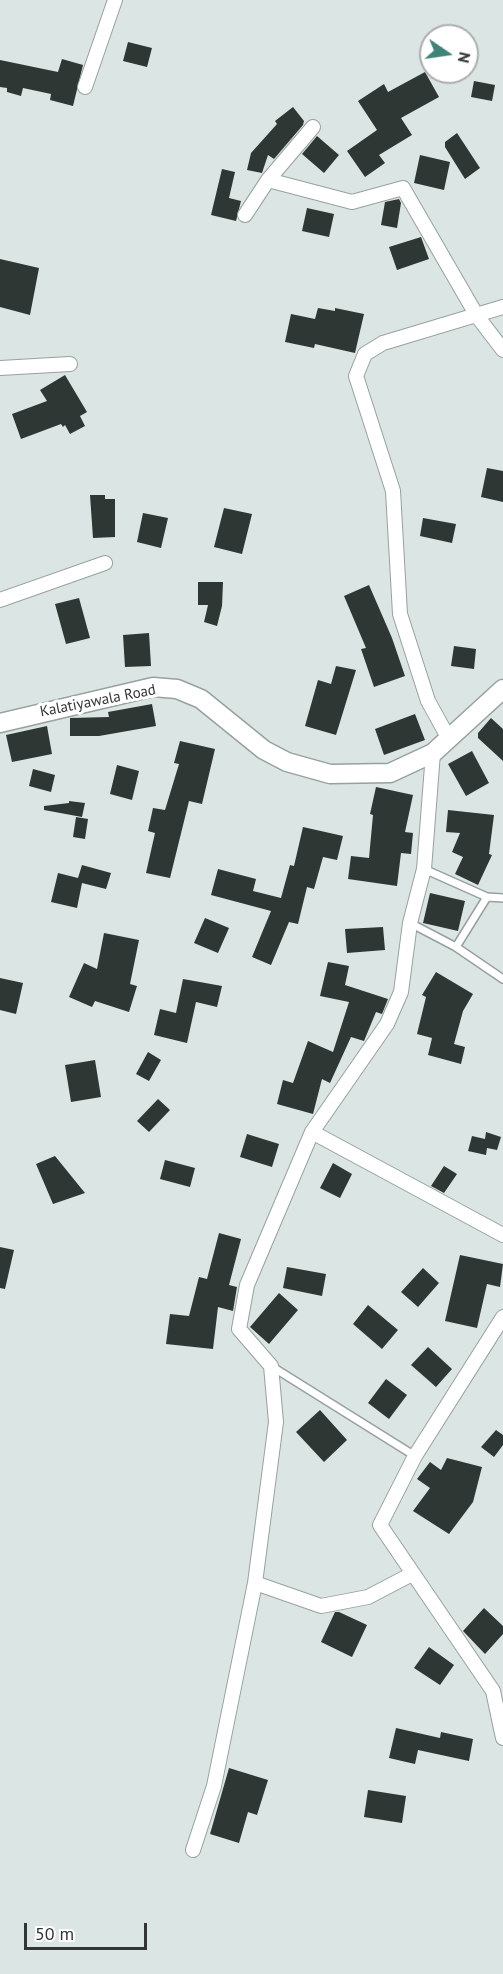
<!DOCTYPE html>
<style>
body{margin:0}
#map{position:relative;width:503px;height:1974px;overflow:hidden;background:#dbe5e3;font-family:"PT Sans",sans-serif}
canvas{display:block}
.north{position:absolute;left:419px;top:24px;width:60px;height:60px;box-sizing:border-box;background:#fff;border:2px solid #adaeae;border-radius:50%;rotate:103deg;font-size:16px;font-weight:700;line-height:24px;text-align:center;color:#313534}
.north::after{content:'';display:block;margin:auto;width:21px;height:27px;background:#408478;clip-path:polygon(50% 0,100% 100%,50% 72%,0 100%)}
.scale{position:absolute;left:24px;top:1923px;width:123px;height:27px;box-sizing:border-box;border:3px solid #313534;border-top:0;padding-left:8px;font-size:18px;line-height:21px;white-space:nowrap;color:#313534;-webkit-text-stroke:4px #fff;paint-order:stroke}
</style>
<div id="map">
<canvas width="503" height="1974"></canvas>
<div class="north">N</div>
<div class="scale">50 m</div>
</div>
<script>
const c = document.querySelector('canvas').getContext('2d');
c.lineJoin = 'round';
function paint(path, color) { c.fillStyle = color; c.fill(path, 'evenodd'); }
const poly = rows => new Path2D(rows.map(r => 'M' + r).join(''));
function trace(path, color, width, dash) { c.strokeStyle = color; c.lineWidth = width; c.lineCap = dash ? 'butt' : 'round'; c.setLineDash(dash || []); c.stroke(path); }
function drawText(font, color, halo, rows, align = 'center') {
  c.font = font + ' "PT Sans",sans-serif'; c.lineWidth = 6; c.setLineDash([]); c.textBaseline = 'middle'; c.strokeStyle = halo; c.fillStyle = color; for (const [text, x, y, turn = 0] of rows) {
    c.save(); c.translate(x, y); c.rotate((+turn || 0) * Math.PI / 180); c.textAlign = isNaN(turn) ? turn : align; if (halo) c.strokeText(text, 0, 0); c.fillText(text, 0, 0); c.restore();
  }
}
paint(poly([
 [128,42,152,48,147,67,123,61],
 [62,59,83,65,73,106,50,100,51,94,23,88,21,96,7,92,7,88,0,87,0,60,58,72],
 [425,72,439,97,401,118,412,135,379,155,385,163,365,177,347,151,377,130,358,101,384,84,388,92],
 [474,81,495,85,492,101,471,97],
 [293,107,304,121,303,125,274,159,268,155,262,173,247,170,251,153,277,124,275,121],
 [457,133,480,168,465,179,445,147,445,142],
 [317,136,339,155,324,173,302,154],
 [420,155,450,162,444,190,414,183],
 [222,169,235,172,229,198,241,201,236,221,211,215],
 [399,199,401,203,397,228,381,225,385,202],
 [307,208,334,214,329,237,302,231],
 [421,237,429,259,397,270,389,247],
 [0,259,39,268,30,315,0,307],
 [318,308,335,311,335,308,364,314,355,353,315,344,314,348,285,342,291,314,315,319],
 [65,375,87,412,80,416,85,426,70,434,65,425,63,427,61,424,21,439,12,414,47,401,40,390],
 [487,468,503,471,503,502,481,497],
 [90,495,105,495,105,499,115,499,115,537,93,538],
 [224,508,252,514,242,554,214,547],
 [143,513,168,518,161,548,137,542],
 [423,518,456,524,452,543,420,536],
 [198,582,223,582,222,606,217,626,204,622,208,605,198,605],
 [369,585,392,638,405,676,374,687,361,649,366,648,344,596],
 [79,598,90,638,66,644,55,604],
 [149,633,151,666,125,667,123,635],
 [454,646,476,649,474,669,451,666],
 [336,666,356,670,336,735,305,726,318,680,331,684],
 [152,704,156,726,99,736,70,736,70,718,109,717,108,712],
 [415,714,425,740,384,755,375,729],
 [491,718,503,729,503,761,478,738,478,733],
 [47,726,52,754,12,762,6,735],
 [180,741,215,749,202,804,189,801,170,878,146,873,155,833,148,831,153,808,165,810,179,764,174,763],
 [472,751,489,783,466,796,448,764],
 [117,765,139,771,132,800,110,794],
 [33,769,55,775,51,792,29,786],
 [376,787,413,795,405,832,413,833,411,854,401,853,397,886,348,879,351,856,369,858,373,815,370,814],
 [69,801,85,803,82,817,44,810,44,806,69,803],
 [448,810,494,815,489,854,492,855,478,885,455,874,463,857,452,852,460,833,446,832],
 [76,817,88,819,85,839,73,837],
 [303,827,343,836,337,860,323,857,314,889,307,887,298,924,289,922,271,965,252,957,271,911,211,895,218,869,256,879,253,891,281,898,290,865,294,866],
 [82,865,111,873,106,889,82,883,77,908,51,902,58,873,78,878],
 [430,893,465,901,458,931,423,923],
 [205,918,229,928,218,953,194,943],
 [383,927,385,950,347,953,345,929],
 [104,933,139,940,130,984,137,986,129,1012,95,1001,92,1007,69,997,84,963,97,969],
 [328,962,349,966,345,985,388,999,382,1014,376,1012,364,1041,351,1037,330,1083,322,1079,313,1114,277,1104,283,1080,293,1083,308,1041,333,1052,349,1002,320,996],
 [436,972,473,994,463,1011,454,1044,465,1047,461,1064,428,1055,432,1038,417,1034,426,997,422,995],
 [0,978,23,983,16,1014,0,1010],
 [183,979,222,986,217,1007,196,1002,187,1043,154,1035,160,1009,176,1013],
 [148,1052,161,1060,149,1081,136,1074],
 [95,1060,101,1097,71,1102,65,1065],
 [158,1099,170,1110,149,1132,137,1121],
 [486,1132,501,1137,497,1150,487,1148,486,1155,468,1151,472,1136,485,1139],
 [247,1134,279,1144,272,1167,240,1157],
 [55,1156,85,1193,53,1204,36,1164],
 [165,1160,195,1168,190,1187,160,1179],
 [333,1163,352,1174,340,1198,320,1188],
 [444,1166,457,1174,444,1193,431,1186],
 [219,1233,241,1239,229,1285,237,1287,233,1311,218,1307,213,1349,166,1344,170,1314,189,1316,199,1277,207,1279],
 [0,1247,14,1250,5,1289,0,1288],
 [460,1255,503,1264,500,1287,487,1284,477,1328,445,1321],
 [287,1267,326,1274,322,1296,283,1288],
 [423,1268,439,1283,418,1307,401,1292],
 [279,1293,298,1310,269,1344,250,1327],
 [368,1305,398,1330,382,1349,353,1324],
 [428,1347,452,1369,436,1387,411,1365],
 [386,1379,407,1395,389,1419,368,1403],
 [320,1410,347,1440,324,1462,296,1432],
 [496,1430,503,1435,503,1445,494,1457,481,1447],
 [447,1458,482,1467,473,1502,449,1534,413,1511,430,1488,417,1479,430,1462,441,1470],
 [484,1608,503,1626,503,1634,485,1654,463,1631],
 [335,1612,339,1612,367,1625,352,1657,321,1642],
 [429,1647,454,1665,440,1685,414,1668],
 [396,1728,440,1738,441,1732,473,1739,469,1761,418,1750,415,1764,389,1758],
 [229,1768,268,1780,257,1815,248,1812,239,1843,210,1834],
 [368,1790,406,1796,402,1823,364,1817]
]), '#2f3735');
const service = poly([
 [424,869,487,897],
 [410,923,456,947,487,897,503,898],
 [456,947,503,979],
 [271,1366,415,1456]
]);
const minor = poly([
 [85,87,115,0],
 [268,180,352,202,403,188,477,316,503,350],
 [245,215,268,180,313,127],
 [0,368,70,364],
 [0,600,105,563],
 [449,739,428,701,400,614,393,491,356,376,365,354,383,343,503,307],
 [312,1132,503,1235],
 [503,1317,415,1456,380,1525,493,1691,503,1738],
 [255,1583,321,1606,368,1597,412,1574],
 [193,1850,214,1786,255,1583,276,1422,271,1366,239,1329,247,1285,312,1132,387,1024,401,992,410,923,424,869,433,753]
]);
const tertiary = poly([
 [0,723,153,687,177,689,201,699,264,750,287,762,330,774,390,773,433,753,503,689]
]);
trace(service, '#97a19f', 10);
trace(minor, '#97a19f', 16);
trace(tertiary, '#97a19f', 21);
trace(service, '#fff', 7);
trace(minor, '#fff', 14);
trace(tertiary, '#fff', 18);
drawText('15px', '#313534', '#fff', [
 ["Kalatiyawala Road",98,701,-11]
]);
</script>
